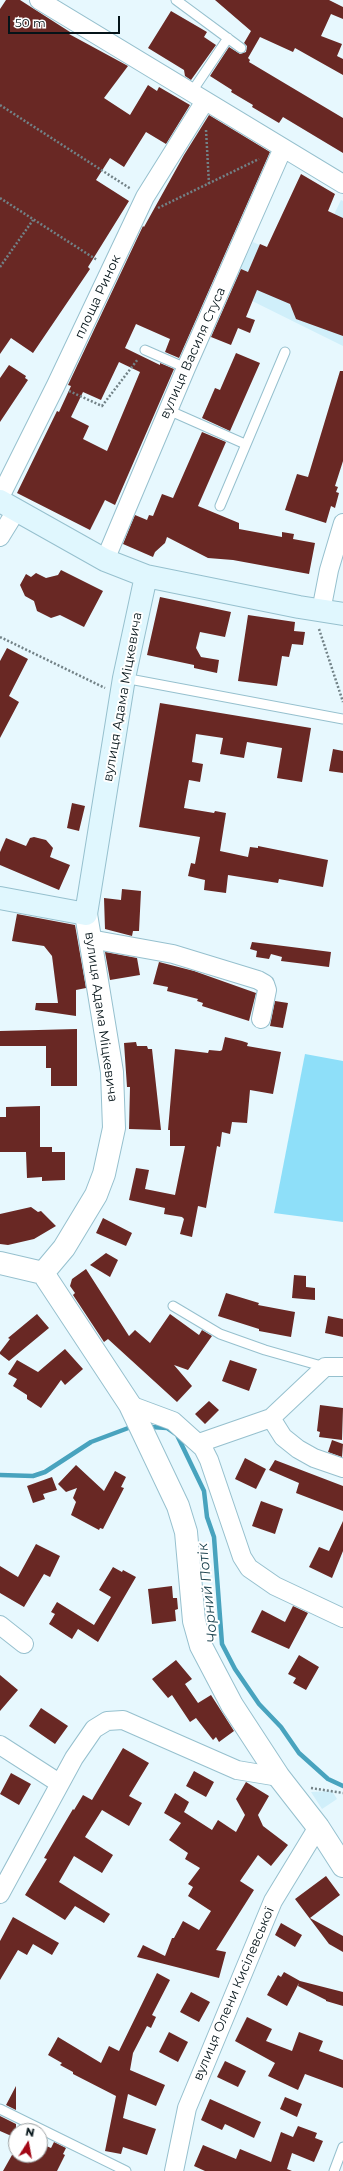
<!DOCTYPE html>
<meta charset="utf-8">
<style>
body{margin:0}
#map{position:relative;width:343px;height:2171px;overflow:hidden;background:#e7f8fe;font-family:Montserrat,sans-serif}
canvas{display:block}
.north{position:absolute;left:8px;top:2123px;width:40px;height:40px;box-sizing:border-box;background:#fff;border:1px solid #9ba1a3;border-radius:50%;rotate:11deg;font-size:11px;font-weight:700;line-height:16px;text-align:center;color:#041318}
.north::after{content:'';display:block;margin:auto;width:14px;height:18px;background:#a20715;clip-path:polygon(50% 0,100% 100%,50% 72%,0 100%)}
.scale{position:absolute;left:8px;top:16px;width:112px;height:18px;box-sizing:border-box;border:2px solid #041318;border-top:0;padding-left:5px;font-size:12px;line-height:14px;white-space:nowrap;color:#041318;-webkit-text-stroke:3px #fff;paint-order:stroke}
</style>
<div id="map">
<canvas width="343" height="2171"></canvas>
<div class="north">N</div>
<div class="scale">50 m</div>
</div>
<script>
const c = document.querySelector('canvas').getContext('2d');
c.lineJoin = 'round';
function paint(path, color) { c.fillStyle = color; c.fill(path, 'evenodd'); }
const poly = rows => new Path2D(rows.map(r => 'M' + r).join(''));
function trace(path, color, width, dash) { c.strokeStyle = color; c.lineWidth = width; c.lineCap = dash ? 'butt' : 'round'; c.setLineDash(dash || []); c.stroke(path); }
function drawText(font, color, halo, rows, align = 'center') {
  c.font = font + ' Montserrat,sans-serif'; c.lineWidth = 4; c.setLineDash([]); c.textBaseline = 'middle'; c.strokeStyle = halo; c.fillStyle = color; for (const [text, x, y, turn = 0] of rows) {
    c.save(); c.translate(x, y); c.rotate((+turn || 0) * Math.PI / 180); c.textAlign = isNaN(turn) ? turn : align; if (halo) c.strokeText(text, 0, 0); c.fillText(text, 0, 0); c.restore();
  }
}
paint(poly([
 [341,200,343,201,343,346,230,290,253,242,308,268],
 [332,1791,337,1799,322,1809,311,1792]
]), '#d0effa');
paint(poly([
 [305,1054,343,1061,343,1222,274,1213]
]), '#8edff9');
trace(poly([
 [151,1427,167,1428,177,1435,204,1491,207,1517,214,1537,222,1644,235,1669,259,1704,281,1727,299,1753,328,1779,343,1786],
 [0,1475,33,1476,45,1472,91,1442,131,1427]
]), '#48a3be', 4.5);
paint(poly([
 [6,0,20,0,70,32,69,34,128,66,104,98,130,115,148,85,157,91,159,87,190,105,166,144,146,132,124,167,110,158,96,180,129,201,88,267,90,269,33,353,11,338,0,354,0,9],
 [215,0,329,0,343,7,343,19,331,14,321,36,342,44,337,56,343,59,343,75,295,48,293,52,260,37,248,58,250,60,249,62,343,118,343,153,283,117,279,123,252,107,253,105,231,92,232,90,210,76,229,47,240,54,246,52,247,46,244,43,251,31],
 [171,11,207,32,204,37,216,45,191,80,185,76,184,70,148,48],
 [209,115,270,152,179,358,165,352,170,339,136,324,125,348,160,365,160,363,174,369,115,505,105,500,90,530,17,493,57,411,59,412,71,386,68,385,143,226,144,227,184,155],
 [119,362,140,372,107,451,83,439,89,426,71,417,83,392,101,400],
 [301,174,335,194,328,211,343,218,343,336,296,319,290,304,257,290,246,317,255,320,250,333,238,328,231,345,211,337,241,269,248,272,260,244,267,247],
 [236,353,260,363,230,431,202,418,215,388,220,390],
 [9,365,26,376,25,378,28,380,0,422,0,378],
 [340,371,343,371,343,461,335,486,338,487,336,492,339,493,335,508,331,506,326,523,285,510,297,474,308,477],
 [202,432,226,442,198,506,239,523,239,529,282,537,282,532,294,534,293,539,315,543,309,574,233,560,208,558,167,537,165,543,155,552,153,557,123,544,135,515,147,520,149,515,153,516,162,494,173,498],
 [61,570,103,591,84,627,60,615,51,618,37,611,34,601,25,596,20,585,26,574,31,577,36,573,46,578,58,575],
 [160,597,231,612,225,637,200,632,196,648,201,657,219,660,217,673,194,668,194,665,147,655],
 [248,615,295,622,294,631,305,632,303,645,292,644,289,657,282,656,277,686,238,681],
 [7,648,28,659,9,696,19,702,0,738,0,661],
 [160,703,311,728,302,782,277,778,282,748,247,742,244,758,220,754,223,738,196,734,192,762,203,764,200,782,189,780,184,808,214,813,215,811,226,813,220,851,248,857,250,847,258,848,258,846,328,860,323,887,279,879,278,883,228,875,226,893,204,890,205,880,188,876,191,863,195,864,200,837,139,827],
 [333,749,343,751,343,773,329,771],
 [72,803,85,806,79,831,67,828],
 [34,837,46,840,53,848,50,857,70,865,59,890,0,865,0,852,6,838,26,846,30,838],
 [122,889,141,891,139,931,133,931,132,936,105,929,104,898,121,900],
 [17,914,75,925,86,988,76,990,76,1016,35,1010,36,1003,58,1003,52,956,44,946,12,941],
 [252,942,331,952,329,967,281,961,282,957,271,954,269,959,256,957,257,951,250,949],
 [105,952,137,958,140,975,110,980],
 [159,962,194,971,256,993,249,1021,202,1006,203,1003,197,1001,198,999,167,991,168,987,153,984],
 [275,1001,288,1003,283,1028,270,1026],
 [77,1029,77,1086,51,1086,51,1068,46,1068,46,1046,0,1046,0,1031],
 [225,1037,242,1041,248,1043,247,1046,281,1052,273,1094,250,1090,247,1123,232,1122,230,1134,222,1132,220,1147,217,1146,206,1208,198,1206,192,1237,180,1234,184,1219,182,1217,164,1214,165,1208,129,1200,136,1168,149,1170,145,1189,175,1195,185,1146,170,1146,170,1130,168,1130,175,1049,208,1053,209,1050,220,1051,222,1050],
 [136,1042,137,1046,147,1046,148,1049,152,1049,161,1130,129,1129,130,1087,127,1087,124,1043],
 [40,1106,40,1147,52,1147,52,1152,65,1152,65,1180,42,1181,42,1177,27,1178,26,1152,0,1152,0,1117,6,1117,6,1107],
 [31,1207,38,1212,41,1211,56,1226,34,1239,8,1245,0,1244,0,1214],
 [103,1218,132,1233,126,1246,96,1233],
 [106,1253,118,1260,110,1277,90,1265],
 [86,1269,129,1336,135,1330,150,1343,170,1314,199,1335,202,1330,212,1336,188,1370,174,1365,192,1386,177,1402,108,1339,104,1342,73,1295,75,1293,70,1286,72,1279],
 [294,1275,306,1276,306,1287,315,1288,315,1300,292,1298],
 [226,1293,259,1303,258,1305,295,1312,291,1337,259,1331,259,1329,218,1316],
 [37,1314,49,1328,9,1361,0,1354,0,1352,10,1339,8,1338],
 [328,1316,343,1319,343,1337,325,1333],
 [65,1349,83,1369,65,1385,61,1380,41,1408,27,1399,27,1395,13,1386,17,1379,8,1374,17,1360,38,1372],
 [230,1360,257,1369,249,1391,222,1381],
 [209,1401,219,1410,205,1424,195,1414],
 [320,1405,343,1408,342,1440,319,1437,320,1432,317,1431],
 [332,1440,343,1444,342,1457,328,1452],
 [245,1458,266,1469,256,1489,235,1479],
 [275,1460,343,1486,343,1511,296,1493,299,1483,269,1470],
 [76,1465,104,1491,115,1471,126,1477,121,1487,124,1488,103,1529,100,1528,99,1530,71,1515,76,1502,73,1498,77,1488,66,1492,58,1484],
 [52,1477,57,1490,43,1494,45,1499,33,1503,27,1486],
 [261,1501,283,1509,275,1534,252,1526],
 [343,1521,343,1551,332,1578,309,1567,319,1547,329,1551],
 [36,1544,60,1556,50,1577,44,1574,24,1607,0,1593,0,1566,18,1577],
 [113,1567,122,1572,123,1570,136,1577,98,1642,78,1629,72,1639,49,1624,55,1614,51,1612,57,1602,94,1625,111,1597,99,1590],
 [172,1586,173,1598,177,1598,178,1609,175,1610,176,1621,152,1624,148,1589],
 [293,1606,308,1613,289,1649,251,1632,262,1610,285,1622],
 [299,1655,319,1667,306,1690,293,1683,296,1678,288,1674],
 [176,1660,192,1679,185,1684,198,1703,211,1695,234,1731,219,1742,216,1737,213,1740,196,1718,190,1722,172,1695,168,1698,152,1679],
 [0,1675,18,1690,0,1711],
 [41,1708,68,1726,55,1744,29,1726],
 [123,1748,149,1763,129,1796,142,1803,129,1826,102,1810,85,1837,113,1855,102,1873,74,1856,59,1882,110,1914,104,1923,75,1906,65,1920,25,1895,47,1859,44,1858,73,1809,74,1810,83,1795,92,1800],
 [194,1771,214,1782,206,1797,186,1786],
 [11,1773,31,1784,19,1805,0,1794],
 [246,1782,269,1796,258,1815,263,1826,288,1845,271,1866,258,1855,240,1881,254,1890,216,1950,226,1952,219,1978,137,1957,143,1945,165,1956,172,1938,174,1938,183,1921,199,1930,211,1911,188,1896,193,1887,188,1884,200,1868,185,1859,188,1853,169,1840,181,1823,164,1813,175,1793,189,1802,184,1812,212,1830,218,1820,236,1832,245,1815,236,1799],
 [326,1876,340,1895,310,1918,343,1936,343,1952,329,1944,295,1899],
 [13,1917,59,1943,52,1955,33,1944,27,1955,18,1950,0,1980,0,1941],
 [281,1923,302,1935,295,1947,275,1935],
 [284,1972,300,1981,343,1992,343,2006,326,2001,326,2000,298,1986,299,1983,287,2006,267,1995,278,1975,281,1977],
 [157,1973,170,1980,152,2015,156,2017,151,2028,147,2026,133,2053,130,2070,165,2085,156,2106,128,2094,123,2118,156,2129,147,2155,123,2147,121,2154,105,2151,116,2096,73,2074,73,2072,60,2065,62,2063,48,2055,58,2037,101,2063,109,2046,119,2051],
 [191,1992,210,2002,199,2022,180,2012],
 [247,2017,272,2029,266,2041,292,2051,299,2032,323,2041,319,2051,343,2060,343,2088,305,2074,298,2090,268,2076,275,2063,235,2041],
 [169,2032,188,2042,178,2062,159,2052],
 [225,2061,246,2071,238,2087,217,2077],
 [16,2086,16,2110,6,2105],
 [285,2097,302,2104,297,2117,280,2109],
 [210,2099,261,2122,254,2138,225,2124,222,2130,201,2120],
 [0,2116,16,2124,16,2138,0,2131],
 [298,2126,317,2133,315,2138,323,2141,314,2162,292,2153,287,2169,292,2171,205,2171,194,2166,203,2145,236,2159,240,2149,271,2162,281,2132,293,2137],
 [54,2142,66,2148,63,2154,65,2155,57,2171,3,2171,12,2155,40,2155,42,2144,51,2148]
]), '#692824');
const service = poly([
 [176,0,241,48],
 [191,93,228,38],
 [145,350,186,368],
 [168,410,245,444],
 [220,506,285,352],
 [124,678,343,719],
 [173,1306,220,1334,265,1350,325,1367],
 [0,2109,126,2171],
 [334,2171,343,2147]
]);
const minor = poly([
 [39,0,343,184],
 [0,497,56,385,145,197,205,101],
 [0,537,16,511],
 [105,560,186,368,283,148],
 [321,611,329,570,343,523],
 [90,939,173,954,258,980,265,984,267,990,261,1019],
 [130,1405,173,1421,203,1448,209,1460,242,1557,249,1568,275,1586,343,1618],
 [271,1418,325,1367,343,1367],
 [199,1443,271,1418,283,1437,298,1449,314,1458,343,1468],
 [0,1625,24,1644],
 [0,1745,59,1783],
 [0,1894,74,1758,94,1729,107,1721,123,1720,237,1770,279,1777],
 [174,2171,187,2108,273,1901,318,1827]
]);
const tertiary = poly([
 [0,1263,43,1273],
 [43,1273,130,1405,178,1506,186,1532,194,1621,201,1646,232,1705,279,1777,318,1827,343,1866],
 [43,1273,64,1248,96,1195,104,1174,114,1128,112,1072,86,914]
]);
const secondary = poly([
 [0,501,105,560,146,576,299,607,343,614],
 [0,898,86,914,124,678,146,576]
]);
trace(service, '#96c0ce', 11);
trace(minor, '#96c0ce', 20);
trace(tertiary, '#96c0ce', 24);
trace(secondary, '#96c0ce', 24);
trace(poly([
 [0,105,131,189],
 [206,130,209,184],
 [0,198,97,260],
 [158,208,259,159],
 [0,267,33,220],
 [69,391,102,406,138,359],
 [319,629,343,702],
 [0,637,105,688],
 [311,1788,343,1793]
]), '#728287', 2.5, [2, 2]);
trace(service, '#fff', 9);
trace(minor, '#fff', 18);
trace(tertiary, '#fff', 22);
trace(secondary, '#e0f7fe', 22);
drawText('13px', '#041318', '#fff', [
 ["площа Ринок",98,297,-65],
 ["вулиця Василя Стуса",193,353,-66],
 ["вулиця Адама Міцкевича",123,697,-80],
 ["вулиця Адама Міцкевича",101,1017,82],
 ["вулиця Олени Кисілевської",234,1994,-67]
]);
drawText('italic 14px', '#1b434f', '#fff', [
 ["Чорний Потік",208,1593,-96]
]);
</script>
